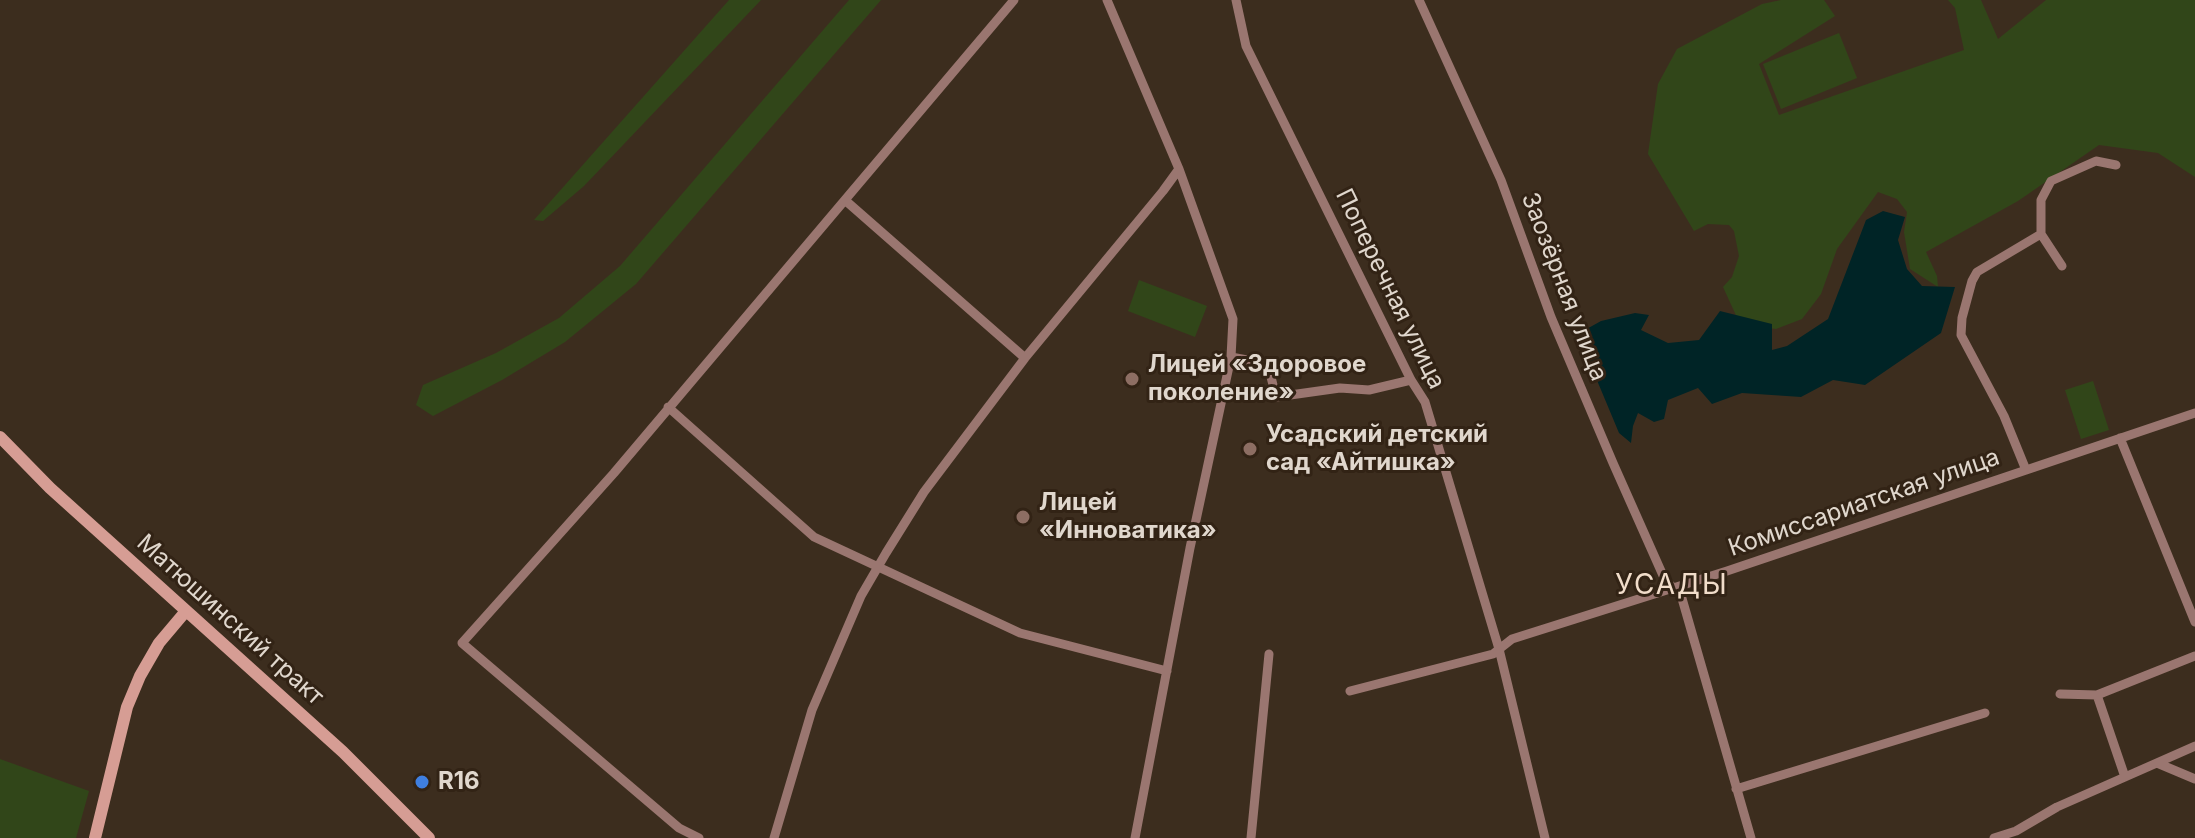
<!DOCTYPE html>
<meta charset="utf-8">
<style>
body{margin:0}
canvas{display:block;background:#3c2d1e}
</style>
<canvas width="2195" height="838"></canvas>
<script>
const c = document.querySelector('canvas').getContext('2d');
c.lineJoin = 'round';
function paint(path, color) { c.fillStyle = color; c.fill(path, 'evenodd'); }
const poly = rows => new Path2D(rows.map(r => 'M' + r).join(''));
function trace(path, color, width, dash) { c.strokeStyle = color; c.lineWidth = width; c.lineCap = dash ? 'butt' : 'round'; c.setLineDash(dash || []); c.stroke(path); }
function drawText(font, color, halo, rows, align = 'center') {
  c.font = font + ' Inter,sans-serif'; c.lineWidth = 6; c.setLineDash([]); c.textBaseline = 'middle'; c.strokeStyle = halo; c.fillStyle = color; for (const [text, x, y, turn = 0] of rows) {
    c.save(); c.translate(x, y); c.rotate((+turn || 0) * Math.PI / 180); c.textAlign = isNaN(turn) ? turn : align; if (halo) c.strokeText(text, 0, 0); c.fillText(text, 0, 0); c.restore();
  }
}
paint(poly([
 [729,0,761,0,584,186,543,221,534,220],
 [849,0,881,0,636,284,565,342,502,380,433,416,416,405,423,385,496,353,559,318,620,266],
 [1781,0,1824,0,1835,16,1759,64,1779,115,1964,50,1955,8,1948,0,1981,0,1998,39,2046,0,2195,0,2195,177,2158,153,2099,145,2018,201,1926,252,1937,276,1938,287,1910,269,1904,232,1907,212,1897,199,1878,192,1837,249,1821,294,1802,319,1776,329,1740,324,1723,287,1732,277,1739,256,1734,231,1729,225,1708,224,1694,231,1648,154,1658,84,1677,49,1762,4],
 [1839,33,1857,78,1781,109,1763,64],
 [1139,280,1207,306,1195,337,1128,311],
 [2093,381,2109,430,2081,439,2065,390],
 [0,759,89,791,76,838,0,838]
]), '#314619');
paint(poly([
 [1883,211,1905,217,1898,240,1907,269,1922,286,1955,287,1941,333,1865,385,1833,380,1801,397,1742,393,1712,404,1698,388,1668,400,1664,419,1654,422,1638,413,1633,426,1631,443,1619,433,1586,354,1583,331,1601,321,1635,313,1649,315,1641,330,1668,343,1699,340,1720,311,1772,324,1772,350,1787,346,1828,319,1866,220]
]), '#002426');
trace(poly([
 [1107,0,1179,169,1233,319,1231,357,1190,548,1135,838],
 [1236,0,1246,46,1411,380,1425,402,1499,649,1545,838],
 [1419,0,1501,180,1551,317,1613,463,1665,580,1681,595,1751,838],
 [846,201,1025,358],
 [2041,234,2041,200,2051,181,2096,161,2116,165],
 [1231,357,1263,363,1269,369,1276,397,1340,388,1369,390,1411,380],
 [668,407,814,537,1020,633,1167,671],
 [2120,438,2195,622],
 [2026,470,2004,416,1961,335,1962,318,1972,281,1977,272,2041,234,2062,266],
 [1350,691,1493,654,1512,639,1727,571,2195,413],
 [2060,694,2097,695,2195,656],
 [2097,695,2125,777],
 [2157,763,2195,779],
 [1736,789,1985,713],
 [699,838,679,828,462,643,614,473,1014,0],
 [774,838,812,710,861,596,886,553,924,492,1025,358,1163,191,1179,169],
 [1251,838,1269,654],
 [1994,838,2016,831,2057,807,2195,746]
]), '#9a7670', 9);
trace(poly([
 [0,437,50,488,343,752,429,838],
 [95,838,127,707,140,676,159,643,186,611]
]), '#d69d94', 12);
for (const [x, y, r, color] of [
 [1132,379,8,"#8d6e63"],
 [1250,449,8,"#8d6e63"],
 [1023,517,8,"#8d6e63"],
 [422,782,8,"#3f7fe0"]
]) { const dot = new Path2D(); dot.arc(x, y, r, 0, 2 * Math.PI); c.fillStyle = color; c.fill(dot); trace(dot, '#322315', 3); }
drawText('24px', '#e0d7cd', '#322315', [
 ["Заозёрная улица",1564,287,69],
 ["Поперечная улица",1390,289,64],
 ["Комиссариатская улица",1864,503,-19],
 ["Матюшинский тракт",230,620,42]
]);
drawText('bold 24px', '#e0d7cd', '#322315', [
 ["Лицей «Здоровое",1148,365],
 ["поколение»",1148,393],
 ["Усадский детский",1266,435],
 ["сад «Айтишка»",1266,463],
 ["Лицей",1039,503],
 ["«Инноватика»",1039,531],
 ["R16",438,782]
], 'left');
c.letterSpacing = '2px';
drawText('28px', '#f1ddca', '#322315', [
 ["УСАДЫ",1672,586]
]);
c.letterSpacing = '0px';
</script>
